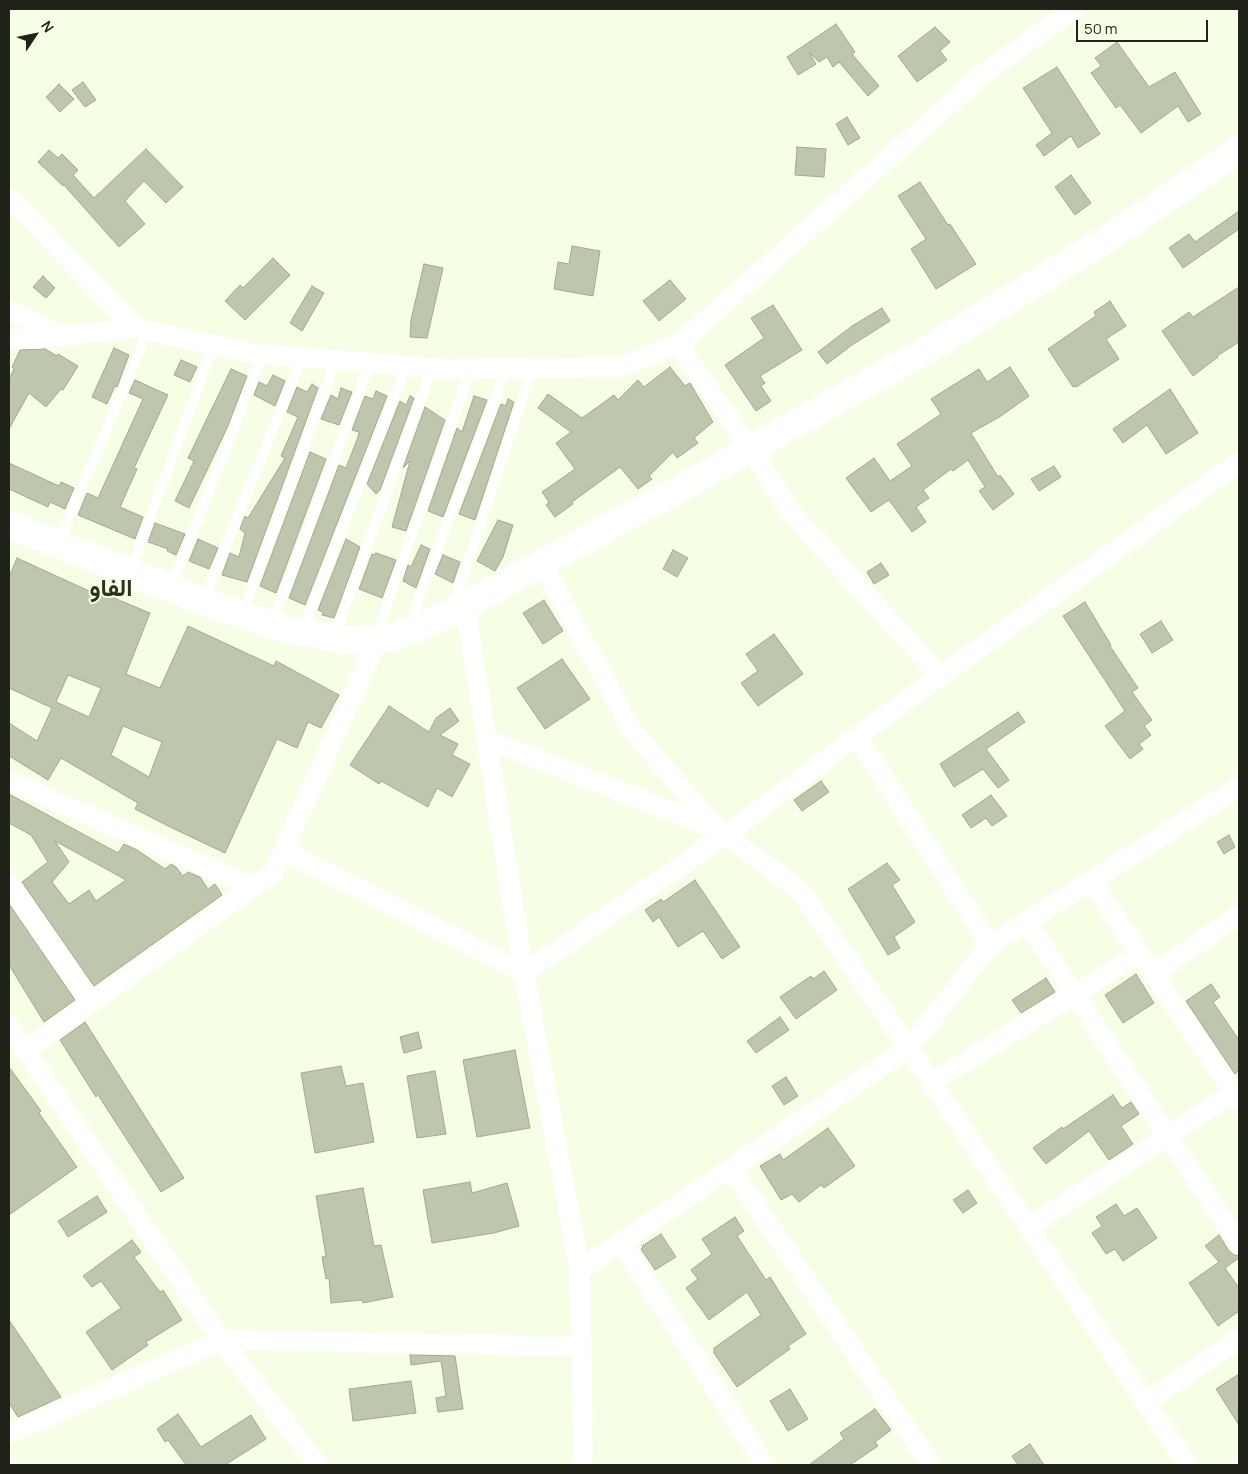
<!DOCTYPE html>
<meta charset="utf-8">
<style>
body{margin:0}
#map{position:relative;width:1248px;height:1474px;overflow:hidden;background:#f5ffe5;font-family:Manrope,sans-serif}
canvas{display:block}
.frame{position:absolute;inset:0;border:10px solid #20231a;pointer-events:none}
.north{position:absolute;left:10px;top:10px;width:50px;height:50px;-webkit-text-stroke:4px #f5ffe5;paint-order:stroke;rotate:56deg;font-size:14px;font-weight:700;line-height:20px;text-align:center;color:#20231a}
.north::after{content:'';display:block;margin:auto;width:18px;height:22px;background:#20231a;clip-path:polygon(50% 0,100% 100%,50% 72%,0 100%)}
.scale{position:absolute;left:1076px;top:20px;width:132px;height:22px;box-sizing:border-box;border:2px solid #20231a;border-top:0;padding-left:6px;font-size:15px;line-height:18px;white-space:nowrap;color:#20231a;-webkit-text-stroke:4px #f5ffe5;paint-order:stroke}
</style>
<div id="map">
<canvas width="1248" height="1474"></canvas>
<div class="frame"></div>
<div class="north">N</div>
<div class="scale">50 m</div>
</div>
<script>
const c = document.querySelector('canvas').getContext('2d');
c.lineJoin = 'round';
function paint(path, color) { c.fillStyle = color; c.fill(path, 'evenodd'); }
const poly = rows => new Path2D(rows.map(r => 'M' + r).join(''));
function trace(path, color, width, dash) { c.strokeStyle = color; c.lineWidth = width; c.lineCap = dash ? 'butt' : 'round'; c.setLineDash(dash || []); c.stroke(path); }
function drawText(font, color, halo, rows, align = 'center') {
  c.font = font + ' Manrope,Vazirmatn,sans-serif'; c.lineWidth = 4; c.setLineDash([]); c.textBaseline = 'middle'; c.strokeStyle = halo; c.fillStyle = color; for (const [text, x, y, turn = 0] of rows) {
    c.save(); c.translate(x, y); c.rotate((+turn || 0) * Math.PI / 180); c.textAlign = isNaN(turn) ? turn : align; if (halo) c.strokeText(text, 0, 0); c.fillText(text, 0, 0); c.restore();
  }
}
const building = poly([
 [836,24,855,52,852,54,879,86,868,96,839,62,833,67,827,57,819,62,809,52,816,64,798,75,787,57,836,24],
 [935,27,950,42,940,51,947,60,917,82,898,56,935,27],
 [1117,42,1149,87,1175,72,1201,114,1188,122,1178,106,1141,133,1120,105,1116,108,1091,73,1101,66,1095,58,1117,42],
 [1057,67,1100,134,1078,148,1071,136,1044,156,1036,145,1052,133,1023,88,1057,67],
 [83,82,96,100,85,107,72,90,83,82],
 [59,84,74,99,60,112,46,97,59,84],
 [847,117,860,138,848,145,836,124,847,117],
 [797,147,826,149,824,177,795,175,797,147],
 [146,149,183,187,166,203,144,181,125,201,145,224,119,247,64,185,63,186,38,162,49,150,58,158,62,154,78,170,73,175,94,198,146,149],
 [1071,175,1091,203,1075,215,1055,187,1071,175],
 [920,182,948,225,950,224,976,264,936,289,911,249,926,239,898,196,920,182],
 [1239,211,1239,229,1183,268,1169,248,1189,234,1195,242,1239,211],
 [572,246,600,251,593,296,554,289,558,262,569,264,572,246],
 [273,258,290,275,245,320,225,301,240,285,243,288,273,258],
 [424,264,443,268,427,338,410,337,411,320,424,264],
 [43,276,55,288,46,298,33,287,43,276],
 [670,280,686,299,659,321,643,301,670,280],
 [312,286,324,293,302,331,290,323,312,286],
 [1239,287,1239,342,1217,356,1218,357,1193,376,1162,331,1189,312,1193,317,1239,287],
 [1110,301,1126,326,1106,339,1119,359,1076,387,1075,386,1073,387,1048,349,1096,316,1094,312,1110,301],
 [773,305,802,350,760,376,765,383,761,386,771,401,756,411,725,365,764,338,751,318,773,305],
 [882,308,890,321,852,345,827,364,818,352,852,326,882,308],
 [114,348,129,355,117,387,115,386,107,404,92,397,114,348],
 [45,349,57,356,58,354,78,366,63,390,61,389,46,407,29,393,9,429,9,379,14,369,12,367,20,350,45,349],
 [181,360,197,367,190,382,174,375,181,360],
 [670,367,685,386,690,383,713,422,694,438,698,443,677,458,673,452,649,476,652,479,638,489,620,467,572,502,573,504,555,517,546,505,549,502,542,492,575,469,556,443,571,432,538,408,548,394,582,418,614,395,618,400,638,380,644,387,670,367],
 [1010,367,1029,396,1001,416,971,433,998,477,1000,475,1014,494,993,510,979,491,985,487,968,460,953,471,951,469,923,490,929,498,916,507,926,522,912,532,889,500,871,512,846,478,874,458,890,481,912,466,897,444,941,414,931,399,979,369,987,382,1010,367],
 [231,369,247,376,227,428,189,508,175,501,194,461,188,458,231,369],
 [273,375,285,381,275,406,254,395,259,382,267,386,273,375],
 [135,380,168,395,134,468,137,469,120,507,143,517,135,539,78,515,87,493,98,498,143,399,129,393,135,380],
 [312,384,318,388,247,582,222,575,230,553,239,557,245,533,240,529,245,516,248,518,285,458,281,456,298,417,287,412,297,387,307,392,312,384],
 [341,388,352,392,339,425,321,419,331,395,338,399,341,388],
 [1170,389,1198,433,1166,454,1147,425,1123,443,1113,429,1170,389],
 [376,391,387,396,305,605,289,598,339,465,346,468,358,437,359,432,352,430,365,396,373,399,376,391],
 [410,396,414,398,380,490,376,494,367,484,400,401,406,405,410,396],
 [474,396,487,400,443,517,428,511,457,428,462,432,474,396],
 [508,399,514,402,475,520,459,514,501,404,506,406,508,399],
 [425,407,445,420,406,531,392,527,410,461,403,468,425,407],
 [310,452,326,459,276,593,260,586,310,452],
 [9,463,59,486,61,482,74,488,65,509,50,502,48,507,9,489,9,463],
 [1054,466,1061,477,1039,491,1031,479,1054,466],
 [498,520,513,525,503,557,495,571,477,561,498,520],
 [155,523,185,534,176,555,167,551,168,549,148,542,155,523],
 [198,539,218,548,209,569,189,561,198,539],
 [346,539,360,547,334,618,322,615,323,612,318,610,346,539],
 [421,545,430,549,416,588,403,581,408,565,411,567,421,545],
 [673,550,688,558,677,577,663,569,673,550],
 [376,553,396,560,382,598,359,589,372,554,375,555,376,553],
 [443,555,460,562,453,583,435,574,443,555],
 [17,558,100,596,102,593,150,613,126,674,160,688,188,626,274,666,276,661,339,695,321,728,308,722,297,748,277,739,225,853,168,826,135,809,138,803,61,758,48,780,9,756,9,723,37,741,52,708,9,688,9,577,17,558],
 [68,675,101,688,89,717,56,702,68,675],
 [123,726,162,742,149,777,111,755,123,726],
 [881,563,889,575,874,584,867,572,881,563],
 [544,600,563,631,543,644,523,613,544,600],
 [1085,602,1111,645,1110,646,1138,688,1132,692,1152,720,1144,726,1151,735,1139,744,1143,749,1130,759,1105,726,1125,711,1063,616,1085,602],
 [1161,621,1173,640,1152,653,1140,634,1161,621],
 [774,634,803,674,758,706,741,683,758,671,746,654,774,634],
 [562,659,590,699,545,729,517,688,562,659],
 [389,706,429,732,436,718,450,708,459,721,440,735,458,744,452,755,470,764,452,797,437,788,428,807,381,781,379,784,350,765,389,706],
 [1018,712,1025,722,986,749,1009,780,998,788,983,769,954,787,940,764,1018,712],
 [821,781,829,792,802,811,794,800,821,781],
 [9,794,118,853,124,844,137,850,165,869,171,864,176,867,183,876,188,872,200,877,208,889,215,884,222,895,94,986,22,882,48,862,31,835,9,823,9,794],
 [55,841,117,875,126,880,96,901,89,890,69,904,52,882,69,862,55,841],
 [991,795,1007,816,992,826,986,818,971,828,962,815,991,795],
 [1229,835,1235,847,1224,854,1217,842,1229,835],
 [887,863,900,880,892,885,915,922,894,937,900,948,888,955,848,889,887,863],
 [695,880,740,947,722,959,703,931,678,947,659,917,653,922,645,910,661,899,663,902,695,880],
 [9,904,75,1000,44,1022,9,965,9,904],
 [824,971,837,990,796,1019,780,997,811,976,813,979,824,971],
 [1136,974,1154,1003,1123,1023,1105,995,1136,974],
 [1046,978,1055,992,1021,1013,1012,1000,1046,978],
 [1211,984,1220,997,1213,1002,1239,1040,1239,1070,1235,1074,1186,1001,1211,984],
 [780,1017,789,1030,756,1053,747,1041,780,1017],
 [85,1022,184,1178,161,1192,98,1095,96,1097,60,1040,85,1022],
 [418,1032,422,1048,404,1053,400,1037,418,1032],
 [515,1050,530,1128,477,1137,463,1060,515,1050],
 [341,1066,346,1086,363,1083,374,1142,315,1153,301,1073,341,1066],
 [9,1067,41,1111,39,1113,77,1167,9,1215,9,1067],
 [435,1071,446,1134,417,1138,407,1076,435,1071],
 [786,1077,798,1096,784,1105,772,1086,786,1077],
 [1113,1095,1122,1108,1131,1102,1139,1114,1121,1126,1133,1144,1109,1160,1089,1131,1046,1164,1033,1148,1062,1127,1063,1129,1113,1095],
 [828,1128,855,1166,824,1188,821,1185,799,1202,792,1194,781,1200,760,1166,780,1154,783,1160,828,1128],
 [470,1182,472,1193,507,1183,519,1226,494,1233,432,1243,423,1190,470,1182],
 [363,1188,374,1246,381,1245,393,1297,363,1303,362,1300,331,1303,329,1278,326,1279,322,1257,326,1256,316,1196,363,1188],
 [968,1190,977,1203,963,1213,953,1200,968,1190],
 [97,1196,107,1212,68,1237,58,1221,97,1196],
 [1116,1204,1124,1216,1137,1208,1157,1238,1123,1261,1115,1249,1106,1254,1092,1233,1102,1226,1096,1217,1116,1204],
 [735,1217,744,1231,737,1236,766,1280,770,1277,806,1334,788,1346,790,1349,737,1387,714,1353,714,1348,761,1315,747,1292,709,1320,686,1288,698,1279,691,1270,712,1254,702,1239,735,1217],
 [661,1234,676,1257,655,1270,641,1249,643,1247,642,1246,661,1234],
 [1219,1235,1229,1251,1234,1255,1239,1256,1239,1258,1225,1268,1239,1288,1239,1311,1218,1326,1189,1283,1219,1262,1205,1246,1219,1235],
 [132,1240,141,1252,134,1257,160,1292,163,1290,182,1320,146,1342,148,1345,112,1370,86,1332,121,1308,101,1281,92,1287,83,1276,132,1240],
 [9,1320,61,1397,18,1417,9,1403,9,1320],
 [410,1355,455,1356,463,1409,438,1412,436,1398,446,1396,441,1361,411,1365,410,1355],
 [1239,1374,1239,1425,1216,1389,1239,1374],
 [411,1381,416,1413,353,1421,349,1389,411,1381],
 [790,1389,808,1419,788,1431,770,1401,790,1389],
 [875,1409,891,1430,875,1442,878,1446,850,1465,809,1465,844,1439,840,1433,875,1409],
 [178,1414,201,1447,251,1415,266,1439,225,1465,186,1465,168,1440,165,1442,157,1429,178,1414],
 [1030,1444,1044,1465,1018,1465,1012,1456,1030,1444]
]);
paint(building, '#bec7ae');
trace(building, '#a0a991', 1);
trace(poly([
 [58,544,148,331],
 [130,572,214,345],
 [171,588,263,354],
 [204,600,302,357],
 [453,606,533,368],
 [242,615,336,360],
 [272,624,370,363],
 [408,627,507,368],
 [303,630,406,366],
 [376,636,471,368],
 [334,637,432,368]
]), '#fff', 10);
trace(poly([
 [9,197,136,328,251,353,444,369,618,367,678,345,751,449,791,512,940,676],
 [9,309,62,336],
 [9,338,31,339,136,328],
 [678,345,987,71,1074,9],
 [542,563,632,730,718,830,799,889,909,1048,990,945,1239,787],
 [465,605,524,973,580,1270,583,1451,581,1465],
 [857,736,990,945],
 [486,739,714,828],
 [9,781,253,887,274,872,378,639],
 [284,850,524,973,726,835,857,736,1239,462],
 [1091,881,1239,1101],
 [9,883,91,1003],
 [1027,922,1239,1244],
 [1153,974,1239,915],
 [9,1026,221,1340,318,1465],
 [26,1050,253,887],
 [932,1082,1140,954],
 [731,1168,931,1465],
 [1029,1227,1239,1089],
 [621,1242,765,1465],
 [580,1270,909,1048,1188,1465],
 [1146,1402,1239,1339],
 [9,1434,221,1340,581,1346]
]), '#fff', 20);
trace(poly([
 [9,525,224,609,289,630,352,641,394,637,445,616,533,568,683,487,930,348,1110,237,1239,150]
]), '#fff', 28);
drawText('bold 24px', '#2b321d', '#f5ffe5', [
 ["الفاو",111,589]
]);
</script>
